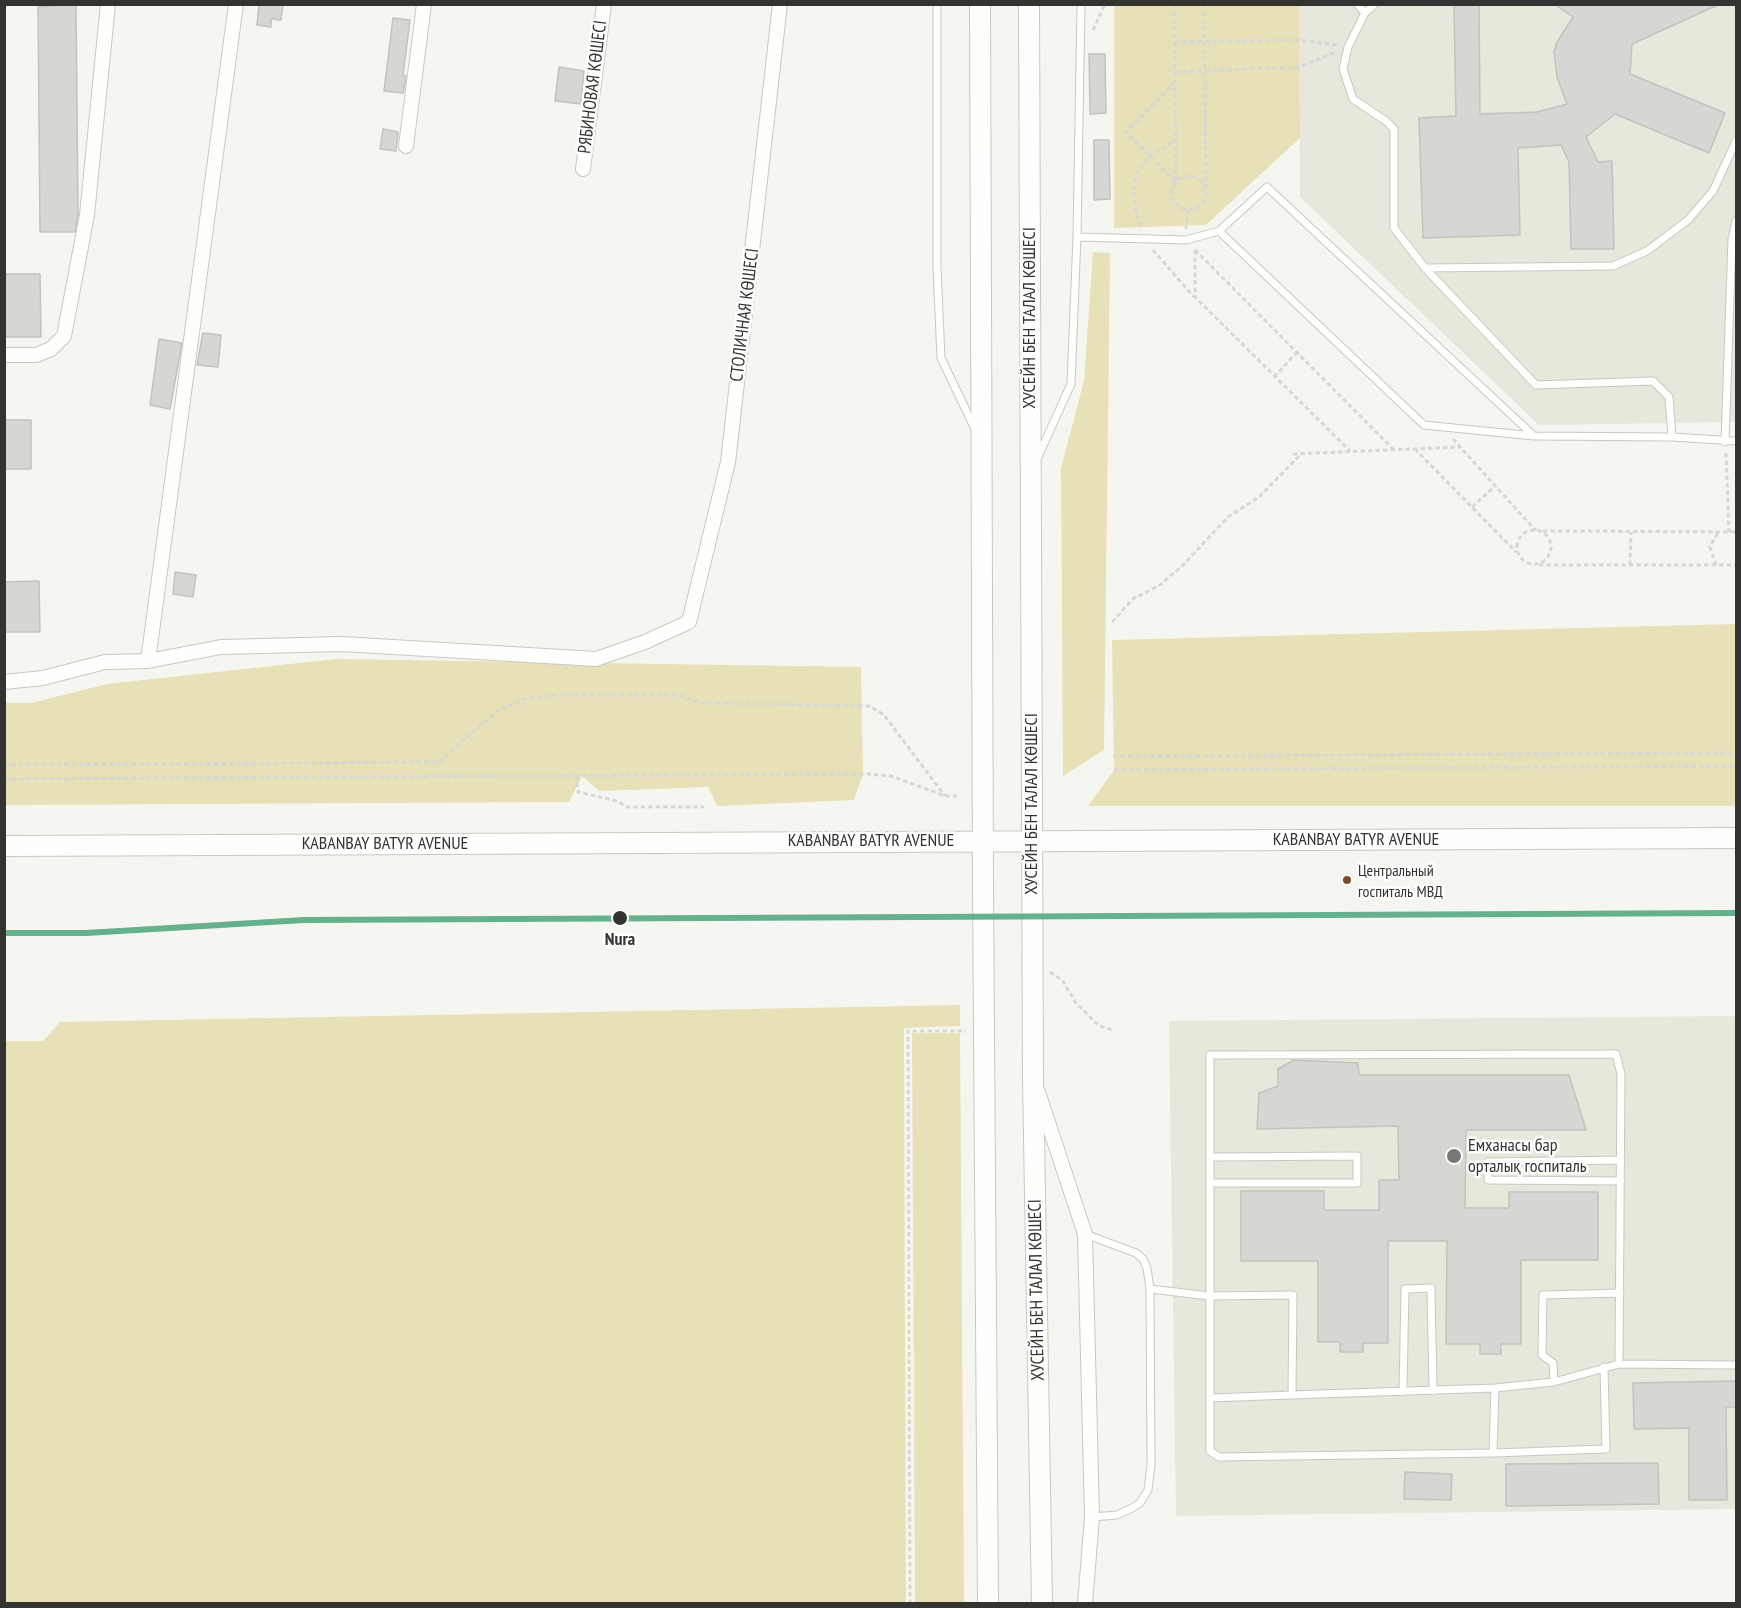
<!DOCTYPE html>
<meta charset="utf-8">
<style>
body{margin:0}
#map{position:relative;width:1741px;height:1608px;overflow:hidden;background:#f6f6f0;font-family:"PT Sans Narrow",sans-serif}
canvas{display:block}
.frame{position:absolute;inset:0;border:6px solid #33332f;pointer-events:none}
</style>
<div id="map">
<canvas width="1741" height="1608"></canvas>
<div class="frame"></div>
</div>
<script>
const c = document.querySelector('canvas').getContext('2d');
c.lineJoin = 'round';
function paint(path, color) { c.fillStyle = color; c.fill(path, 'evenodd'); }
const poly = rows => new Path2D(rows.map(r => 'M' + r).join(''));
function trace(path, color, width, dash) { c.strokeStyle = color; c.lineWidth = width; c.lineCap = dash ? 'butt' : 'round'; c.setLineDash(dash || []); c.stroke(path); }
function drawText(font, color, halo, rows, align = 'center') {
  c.font = font + ' "PT Sans Narrow",sans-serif'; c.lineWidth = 5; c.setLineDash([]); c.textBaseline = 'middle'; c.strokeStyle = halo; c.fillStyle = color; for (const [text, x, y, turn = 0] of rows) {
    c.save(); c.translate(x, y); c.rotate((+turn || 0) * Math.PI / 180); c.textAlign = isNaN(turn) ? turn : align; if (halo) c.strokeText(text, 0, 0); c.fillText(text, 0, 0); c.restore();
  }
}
paint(poly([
 [1299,5,1736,5,1736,422,1539,425,1300,197],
 [1736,1016,1736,1509,1176,1516,1169,1021]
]), '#e7e7db');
paint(poly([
 [1114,5,1299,5,1300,138,1206,225,1114,228],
 [1093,252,1110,253,1104,750,1063,776,1061,468,1084,381],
 [1736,624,1736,806,1088,806,1114,770,1112,640],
 [336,659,861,667,863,774,854,800,717,806,708,787,599,791,582,776,569,802,5,805,4,703,31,703,107,684],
 [960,1005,960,1026,904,1028,906,1603,5,1603,5,1041,43,1041,60,1022],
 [912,1033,960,1033,964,1603,915,1603]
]), '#e7e1b8');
const building = poly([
 [76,4,78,216,75,232,40,232,38,7,76,4],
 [259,4,283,4,281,20,271,19,271,27,257,25,259,4],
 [1454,4,1479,4,1480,114,1537,112,1567,104,1557,77,1554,52,1557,42,1573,17,1554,4,1720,4,1632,44,1630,74,1725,113,1709,153,1615,114,1586,137,1598,162,1612,161,1614,249,1571,249,1569,162,1561,145,1518,148,1520,235,1423,238,1419,118,1456,116,1454,4],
 [393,18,410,20,403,75,406,76,403,93,384,91,393,18],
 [1089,54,1105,54,1106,113,1090,114,1089,54],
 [559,67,584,71,581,104,555,101,559,67],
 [383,129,398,132,396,151,380,149,383,129],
 [1094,140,1109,140,1110,199,1094,200,1094,140],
 [4,274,40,274,41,337,4,337,4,274],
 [203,333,221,335,218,367,197,365,203,333],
 [159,339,182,343,170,409,150,405,159,339],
 [4,420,31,420,31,469,4,469,4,420],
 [175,572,196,575,193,597,173,594,175,572],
 [39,581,40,632,4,632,4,582,39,581],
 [1294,1060,1358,1063,1359,1075,1569,1075,1586,1130,1466,1130,1465,1208,1509,1208,1509,1192,1598,1192,1598,1260,1521,1260,1521,1344,1501,1344,1501,1354,1480,1354,1480,1344,1446,1344,1447,1241,1388,1241,1388,1343,1363,1343,1363,1352,1340,1352,1340,1342,1318,1342,1318,1261,1241,1261,1241,1191,1324,1191,1324,1210,1379,1210,1379,1180,1399,1180,1398,1126,1257,1129,1259,1093,1278,1086,1278,1069,1294,1060],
 [1737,1381,1737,1407,1726,1407,1727,1500,1689,1500,1689,1428,1634,1429,1633,1383,1737,1381],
 [1658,1463,1659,1504,1506,1506,1506,1464,1658,1463],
 [1405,1472,1452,1474,1451,1500,1404,1499,1405,1472]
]);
paint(building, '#d7d6d2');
trace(building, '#c3c3be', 1.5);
const lane = poly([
 [937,4,937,267,941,358,975,429],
 [1357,4,1365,13,1348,47,1343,69,1353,99,1386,121,1394,129,1394,228,1425,268,1613,266,1647,251,1688,220,1713,191,1736,141],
 [1365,13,1375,4],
 [1077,237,1186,240,1219,231,1424,425,1534,436,1267,187,1219,231],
 [1425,268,1536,385,1653,381,1669,397,1672,437],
 [1534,436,1672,437,1736,441],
 [1725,442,1732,239,1736,221],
 [1037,459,1071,384,1077,237,1081,4],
 [1210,1157,1357,1156,1357,1183,1210,1183],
 [1621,1160,1488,1162,1488,1180,1621,1181],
 [1085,1234,1136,1253,1143,1259,1147,1268,1150,1289,1151,1465,1148,1490,1140,1503,1132,1508,1117,1515,1092,1517],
 [1150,1289,1210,1296,1293,1295,1292,1395,1210,1398],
 [1554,1382,1553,1363,1542,1355,1543,1295,1620,1293],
 [1495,1388,1493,1453,1219,1457,1210,1451,1210,1055,1616,1054,1621,1074,1619,1364],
 [1403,1392,1405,1289,1431,1288,1433,1391],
 [1292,1395,1495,1388,1554,1382,1619,1364,1736,1365],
 [1493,1453,1606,1449,1604,1367]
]);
const street = poly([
 [406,146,424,4],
 [583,169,604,4],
 [4,355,36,355,51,349,64,336,87,215,108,4],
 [148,661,236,4],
 [4,682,43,678,105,662,148,661,221,647,342,644,596,659,645,642,689,622,728,462,780,4],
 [1038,1092,1085,1234,1092,1517,1085,1604]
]);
const secondary = poly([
 [980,4,983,889,988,1604],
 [1029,4,1033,1077,1042,1604],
 [4,846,1736,838]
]);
trace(lane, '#c8c8c3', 9);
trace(street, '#c8c8c3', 16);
trace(secondary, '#c8c8c3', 22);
trace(poly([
 [1174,4,1176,182],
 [1204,4,1206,187],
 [1093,30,1105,4],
 [1175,42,1299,40,1337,45],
 [1175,72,1299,67,1336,52],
 [1175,82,1126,132,1176,182],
 '1172 193a17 17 0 1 1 34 0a17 17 0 1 1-34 0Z',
 [1141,226,1136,213,1134,192,1136,174,1149,156,1176,140],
 [1186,229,1187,210],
 [1153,250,1194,297],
 [1195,250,1394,450],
 [1195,250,1195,297,1350,451],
 [1274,377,1297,352],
 [1453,439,1536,531],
 [1415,449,1516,552],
 [1726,453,1729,532],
 [1293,454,1460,447],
 [1472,507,1495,486],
 '1517 547a17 17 0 1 1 34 0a17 17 0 1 1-34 0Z',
 [1543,531,1736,532],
 [1539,565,1736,565],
 [1630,565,1631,532],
 [1716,565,1710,547,1718,532],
 [1112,622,1133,599,1160,585,1183,565,1228,517,1259,497,1302,453],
 [1113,756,1736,753],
 [4,765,439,762,496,712,524,699,557,695,678,695,701,703,870,706,884,715,945,796],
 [1114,770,1736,766],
 [576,775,578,792,617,801,627,807,704,807],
 [4,779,868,774,891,776,945,796,957,796],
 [1050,972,1062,980,1076,1003,1099,1026,1113,1030],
 [910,1604,908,1031,966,1031]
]), '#d7d7d5', 3, [4.5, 3]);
trace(lane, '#fefefd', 7);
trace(street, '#fefefd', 14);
trace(secondary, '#fefefd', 20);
trace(poly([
 [4,933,86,933,304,920,1736,913]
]), '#65b18c', 6);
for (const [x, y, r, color] of [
 [1347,880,5,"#7a4b2a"],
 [620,918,8,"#33332f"],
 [1454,1156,8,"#777773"]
]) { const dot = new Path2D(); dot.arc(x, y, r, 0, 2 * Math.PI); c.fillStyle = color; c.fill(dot); trace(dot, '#fff', 2); }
drawText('16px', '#33332f', '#fff', [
 ["Центральный",1358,871],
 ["госпиталь МВД",1358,892]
], 'left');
drawText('18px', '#33332f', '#fff', [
 ["РЯБИНОВАЯ КӨШЕСІ",593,87,-83],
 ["СТОЛИЧНАЯ КӨШЕСІ",745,315,-83],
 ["ХУСЕЙН БЕН ТАЛАЛ КӨШЕСІ",1030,318,-90],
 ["ХУСЕЙН БЕН ТАЛАЛ КӨШЕСІ",1032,804,-90],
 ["KABANBAY BATYR AVENUE",1356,840],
 ["KABANBAY BATYR AVENUE",871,841],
 ["KABANBAY BATYR AVENUE",385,844],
 ["ХУСЕЙН БЕН ТАЛАЛ КӨШЕСІ",1037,1290,-91]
]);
drawText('bold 18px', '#33332f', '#fff', [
 ["Nura",620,940]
]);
drawText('18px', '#33332f', '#fff', [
 ["Емханасы бар",1468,1146],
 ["орталық госпиталь",1468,1167]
], 'left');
</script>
